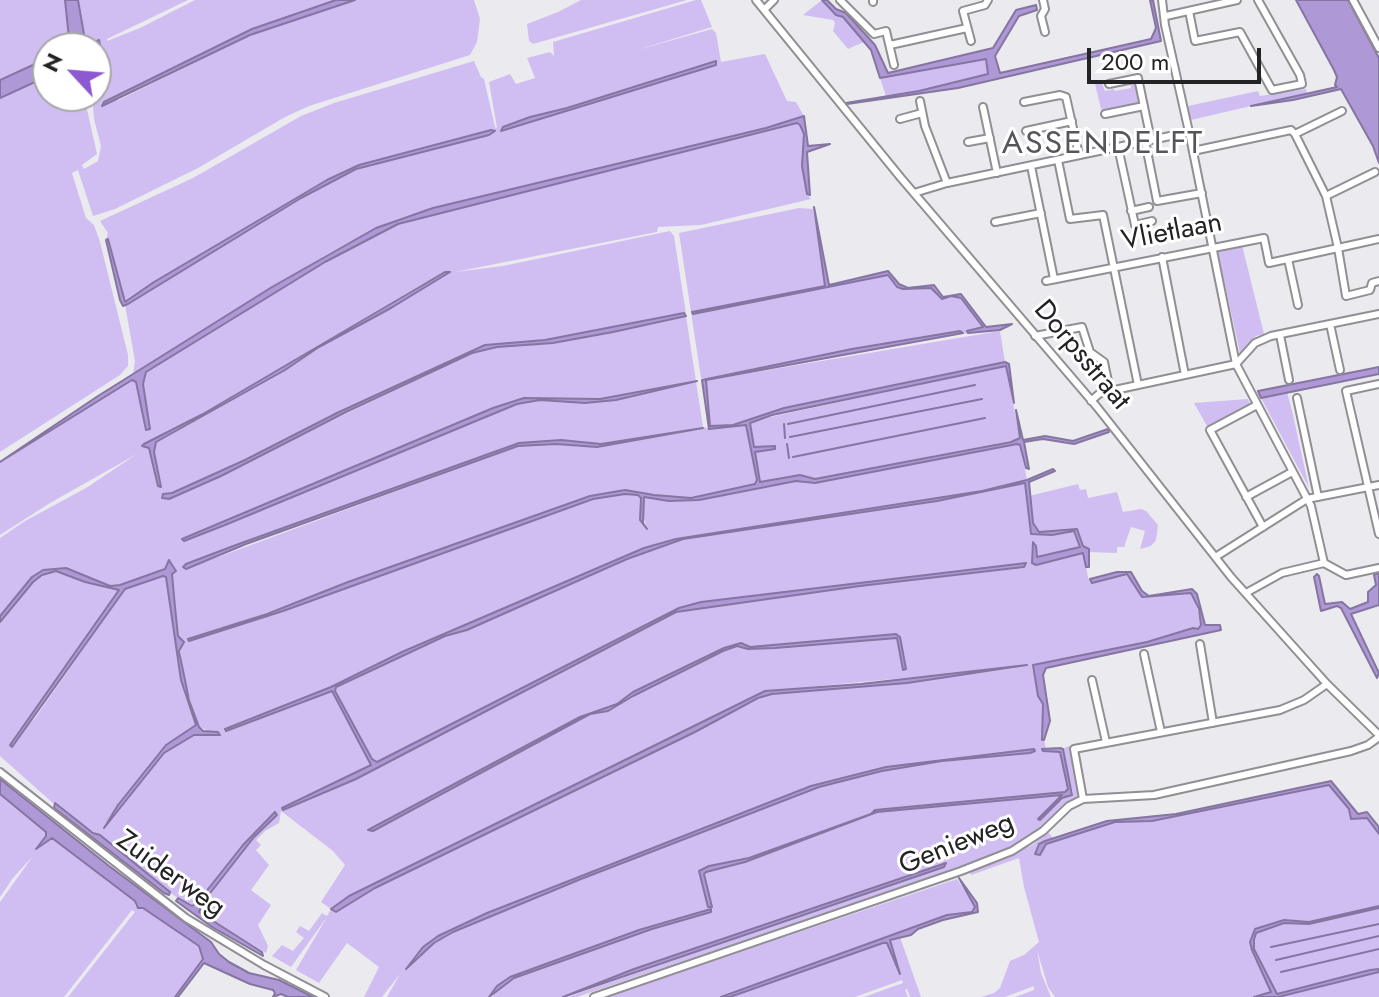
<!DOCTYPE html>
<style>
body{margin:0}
#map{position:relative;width:1379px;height:997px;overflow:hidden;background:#ebeaee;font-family:Jost,sans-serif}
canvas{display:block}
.north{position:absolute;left:32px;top:32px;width:80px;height:80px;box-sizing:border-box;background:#fff;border:2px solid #a7a7a7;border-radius:50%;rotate:296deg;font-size:22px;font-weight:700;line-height:32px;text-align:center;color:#232224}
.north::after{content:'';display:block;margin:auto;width:28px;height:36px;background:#8c59d1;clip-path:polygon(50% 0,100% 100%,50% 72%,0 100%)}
.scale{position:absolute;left:1087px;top:48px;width:174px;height:36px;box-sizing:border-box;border:4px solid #232224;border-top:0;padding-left:10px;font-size:24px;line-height:28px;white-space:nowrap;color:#232224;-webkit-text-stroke:6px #fff;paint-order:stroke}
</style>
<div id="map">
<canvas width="1379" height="997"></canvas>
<div class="north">N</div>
<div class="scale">200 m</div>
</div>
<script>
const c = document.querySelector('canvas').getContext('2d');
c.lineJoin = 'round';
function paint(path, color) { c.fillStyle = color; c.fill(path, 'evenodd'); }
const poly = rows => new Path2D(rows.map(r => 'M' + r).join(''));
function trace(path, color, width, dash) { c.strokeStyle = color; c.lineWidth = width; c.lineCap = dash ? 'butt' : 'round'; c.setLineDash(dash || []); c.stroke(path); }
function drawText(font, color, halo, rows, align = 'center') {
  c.font = font + ' Jost,sans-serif'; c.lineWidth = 6; c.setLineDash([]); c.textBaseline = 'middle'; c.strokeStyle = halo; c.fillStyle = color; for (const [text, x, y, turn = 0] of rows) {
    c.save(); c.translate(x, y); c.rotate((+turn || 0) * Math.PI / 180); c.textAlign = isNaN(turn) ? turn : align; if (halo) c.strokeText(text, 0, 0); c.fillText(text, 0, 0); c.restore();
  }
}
paint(poly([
 [0,0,65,0,70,48,48,48,48,58,0,80],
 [78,0,188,0,107,39,107,41,140,28,195,0,336,0,252,29,104,102,119,100,250,35,355,0,474,0,480,19,477,42,470,55,309,106,285,117,198,168,115,209,93,216,78,170,72,173,86,218,94,225,100,242,128,355,128,366,120,375,0,452,0,99,48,76,48,96,84,96,97,154,82,165,84,169,98,161,101,146,94,119,93,106,90,105,88,96,96,96,95,48,100,44,86,47],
 [581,0,687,0,533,44,529,41,527,24,558,12],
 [696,0,701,0,712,27,637,50,712,29,716,33,721,62,765,54,787,101,796,102,804,116,766,128,433,208,398,219,376,228,326,255,133,375,135,361,125,305,148,290,330,181,356,169,489,135,491,130,359,165,327,180,154,282,124,302,108,239,106,240,108,233,100,221,193,178,301,116,334,103,474,61,481,77,484,79,495,127,497,128,489,82,510,74,516,84,535,78,527,58,550,52,554,56,553,42],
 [715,61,715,65,502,131,530,117,567,108],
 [822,0,836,15,843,17,864,42,848,49,833,31,835,23,833,20,803,15],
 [986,58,988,74,919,91,886,96,880,78],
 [1137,81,1141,104,1102,113,1095,84,1102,83,1105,91,1114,89,1115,91,1131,88,1130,82],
 [1306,89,1307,93,1191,120,1188,106,1258,91,1260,96],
 [797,123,800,125,804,134,802,166,807,194,811,199,701,225,658,227,657,232,455,272,503,266,670,231,674,236,686,314,545,340,485,345,337,413,245,460,167,495,169,499,472,353,497,347,553,343,654,324,686,316,703,427,708,428,706,379,701,378,679,233,799,208,813,209,826,286,888,271,899,284,906,287,934,285,943,297,960,293,981,319,983,327,968,331,968,333,720,378,1000,331,1005,362,784,408,738,424,1006,366,1020,439,815,479,800,475,692,498,654,495,625,490,590,496,188,641,283,611,593,499,625,494,639,495,641,497,640,520,646,526,642,510,643,497,669,501,699,500,796,481,815,483,1020,444,1027,480,982,491,676,539,644,548,402,652,331,687,225,728,227,731,332,691,371,765,282,808,283,810,356,779,676,612,860,586,1024,568,1025,563,701,602,679,608,376,762,372,759,335,691,336,687,445,636,467,630,626,559,683,539,937,501,1025,483,1031,534,1052,535,1074,531,1080,548,1037,557,1032,543,1032,558,1036,564,1084,553,1088,578,1092,583,1127,574,1142,597,1191,592,1202,622,1199,629,1193,628,1147,642,1033,665,1038,696,1043,704,1042,740,1044,740,1046,748,1043,749,1060,751,1068,790,1039,819,1062,798,1073,793,1062,749,1069,746,1078,795,1047,825,1000,854,577,997,568,997,947,864,635,969,563,997,492,997,499,987,514,978,652,929,710,912,711,909,639,930,510,977,493,990,489,997,387,997,400,974,382,997,364,997,379,967,347,943,319,983,296,970,327,917,291,967,272,956,282,945,293,951,304,938,296,932,300,926,309,931,322,913,327,916,331,909,321,902,345,865,333,851,281,811,279,823,265,831,256,840,261,845,256,850,269,865,251,890,271,905,258,925,268,946,266,953,199,912,205,901,254,837,276,815,275,813,243,845,207,893,192,906,170,893,101,837,54,804,0,756,0,622,33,582,42,575,56,571,85,582,119,590,119,592,10,744,35,718,125,589,163,576,166,577,181,680,196,725,166,745,104,825,112,819,164,753,194,735,205,736,211,732,199,727,185,684,175,607,172,574,176,569,170,560,166,569,120,585,110,586,66,568,43,570,0,616,0,538,25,521,86,488,137,454,50,503,0,535,0,462,132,380,136,382,146,430,148,414,143,384,145,372,325,262,398,224],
 [449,272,391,308,319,347,285,370,157,442,154,452,160,487,158,486,149,448,143,447,144,444,203,414,424,283],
 [696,382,616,400,585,403,540,400,517,404,225,525,210,527,493,408,524,398,600,399],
 [702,428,585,447,556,444,518,446,186,569,184,567,186,564,236,545,519,443,561,440,601,444],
 [896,634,900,638,904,669,897,638,775,648,748,649,737,646,723,651,633,696,608,711,591,714,373,831,369,830,580,717,617,704,633,692,724,648,743,644,750,647],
 [1023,667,907,683,771,694,758,699,695,732,375,888,336,911,332,909,349,896,765,691],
 [1242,245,1264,334,1256,336,1240,353,1218,253,1219,250],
 [1287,392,1293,415,1309,488,1261,398],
 [1248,399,1250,404,1207,426,1194,403],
 [1078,484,1080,490,1086,489,1088,498,1117,492,1123,512,1141,509,1146,511,1158,525,1156,540,1151,546,1140,549,1145,531,1131,527,1124,547,1117,547,1117,553,1088,552,1083,546,1077,529,1039,532,1033,523,1029,496],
 [1329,781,1336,786,1336,792,1349,809,1351,819,1367,818,1379,834,1379,906,1309,922,1284,920,1255,929,1252,950,1271,992,1254,997,1055,997,1048,987,1037,950,1041,973,1051,997,1015,997,1034,990,1034,986,1005,997,981,997,994,993,1000,988,1010,961,1024,955,1039,942,1024,887,1019,858,971,875,970,872,1032,845,1048,832,1053,838,1114,820,1176,814],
 [0,794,46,832,47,836,37,849,52,838,135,901,135,906,143,907,199,946,204,958,175,997,68,997,135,912,132,910,64,997,0,997,0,902,33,856,13,878,0,897],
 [957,879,973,902,975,907,972,912,947,915,832,959,886,943,900,974,889,940,900,937,921,997,910,997,907,989,905,990,908,997,864,997,903,983,902,980,855,997,730,997,790,975,721,997,606,997],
 [1379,908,1379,969,1277,994,1274,992,1268,975,1254,949,1256,933,1284,923,1309,924],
 [1379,972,1379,997,1278,997]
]), '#d0bef3');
const water = poly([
 [65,0,78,0,86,46,99,40,100,45,95,48,70,48,65,0],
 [336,0,355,0,250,35,102,106,104,102,252,29,336,0],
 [822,0,827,0,836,9,846,13,875,45,888,73,993,48,1016,10,1036,5,1037,10,1019,16,995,56,1000,73,1151,39,1156,28,1150,0,1153,0,1161,41,958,88,847,104,846,103,919,91,988,74,986,59,880,78,871,50,843,17,836,15,822,0],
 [1296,0,1348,0,1379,58,1379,163,1373,146,1341,89,1293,100,1251,106,1337,87,1335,85,1337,77,1334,70,1296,0],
 [48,58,48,76,0,98,0,80,48,58],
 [716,61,716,65,501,131,503,127,530,117,567,108,716,61],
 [804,116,808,146,830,144,807,152,810,195,807,194,802,166,804,134,800,125,797,123,398,224,325,262,146,372,143,384,150,429,146,430,136,382,132,380,0,462,98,396,272,287,376,228,433,208,766,128,804,116],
 [491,130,495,131,489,135,356,169,301,198,128,304,123,306,120,300,106,240,108,239,125,302,154,282,327,180,359,165,491,130],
 [814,207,829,285,888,271,899,284,908,288,934,285,943,297,961,294,986,327,1012,324,1000,330,968,333,967,331,983,327,961,298,951,296,942,299,931,288,903,289,897,287,888,275,693,314,692,312,825,286,814,207],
 [445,272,450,272,391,308,319,347,285,370,156,442,154,452,161,487,158,486,149,448,142,446,144,444,203,414,445,272],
 [684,313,686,316,613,332,553,343,497,347,472,353,346,412,221,476,169,499,162,498,163,494,172,493,245,460,337,413,485,345,545,340,684,313],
 [960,331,963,333,706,380,710,426,733,425,784,408,1005,362,1009,364,1014,403,1006,366,772,415,750,423,754,447,775,446,775,449,755,452,760,482,800,475,815,479,1011,442,1020,438,1016,410,1023,440,1045,436,1073,441,1108,429,1109,432,1074,444,1043,439,1024,442,1029,469,1026,468,1020,445,1017,444,815,483,796,481,699,500,669,501,644,497,643,523,647,529,640,520,641,498,638,495,625,494,593,499,283,611,189,641,188,639,267,614,348,582,590,496,625,490,654,495,691,498,755,484,757,480,746,425,709,429,702,380,852,349,960,331],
 [1379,367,1379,374,1261,398,1258,391,1379,367],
 [697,381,616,400,585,403,540,400,517,404,225,525,184,541,182,539,493,408,524,398,600,399,697,381],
 [703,428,597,447,556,444,518,446,246,544,186,569,183,567,186,564,236,545,519,443,561,440,601,444,703,428],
 [1053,469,1055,471,1029,482,1033,523,1039,532,1077,529,1083,546,1089,549,1089,567,1086,567,1083,553,1036,565,1032,563,1033,542,1036,546,1037,557,1080,547,1074,531,1052,535,1031,534,1025,483,937,501,683,539,627,559,467,630,445,636,336,687,335,691,372,759,377,762,679,608,701,602,1026,563,1024,567,860,586,676,612,356,779,283,810,282,808,371,765,332,691,226,731,225,729,331,687,402,652,644,548,676,539,982,491,1027,480,1053,469],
 [169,560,176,571,172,574,175,607,178,636,184,642,179,651,189,700,199,727,203,731,218,732,220,735,194,735,164,753,104,828,118,805,166,745,196,725,181,680,166,577,163,576,125,589,12,747,10,745,119,590,85,582,56,571,42,575,33,582,0,622,0,616,32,577,43,570,66,568,110,586,120,585,165,569,169,560],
 [1117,572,1131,572,1142,591,1149,596,1192,589,1197,594,1205,625,1220,625,1221,630,1046,668,1043,675,1050,721,1044,740,1042,740,1043,704,1038,696,1033,665,1147,642,1193,628,1198,629,1201,625,1199,609,1191,593,1142,597,1127,574,1092,583,1090,579,1117,572],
 [1379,573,1379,605,1351,614,1379,673,1377,678,1341,608,1337,606,1321,611,1314,577,1317,574,1319,576,1325,604,1342,602,1350,609,1368,602,1368,592,1376,585,1374,575,1379,573],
 [896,634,900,637,906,669,903,670,897,638,775,648,748,649,737,646,723,651,633,696,608,711,590,714,373,831,368,830,580,717,617,704,633,692,724,648,741,643,750,647,896,634],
 [1027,665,907,683,772,694,758,698,695,732,375,888,336,912,331,909,349,896,765,691,861,684,1027,665],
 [1060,748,1063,749,1072,795,1062,798,1040,820,1038,819,1062,795,877,812,745,862,706,872,704,874,712,907,708,907,699,871,709,866,749,858,871,814,875,810,1065,792,1068,789,1060,752,1043,751,1042,749,1060,748],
 [1034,749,1035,751,1030,753,942,761,882,771,819,787,581,879,453,932,434,943,406,969,423,947,438,936,487,913,811,786,886,767,1034,749],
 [0,779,109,866,211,942,219,954,229,962,249,973,279,980,313,997,288,997,281,994,273,997,275,993,273,990,250,984,204,963,178,997,175,997,203,959,199,946,143,908,138,908,135,901,52,838,36,849,46,836,46,832,0,794,0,779],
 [1331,781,1358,814,1367,812,1379,827,1379,834,1367,818,1351,819,1349,809,1329,785,1152,821,1115,822,1046,844,1040,855,1035,854,1039,844,1045,841,1107,821,1176,814,1331,781],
 [55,803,93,833,100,835,170,892,169,895,164,893,137,872,54,808,55,803],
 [275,812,277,815,254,837,204,901,199,912,262,952,263,956,212,927,176,901,178,898,192,906,197,903,243,845,275,812],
 [946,863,944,867,563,997,634,969,946,863],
 [959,878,977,903,978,912,943,920,918,929,911,935,890,940,900,974,887,943,883,943,730,997,721,997,947,915,972,912,975,907,959,878],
 [1379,906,1379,908,1309,924,1284,923,1256,933,1254,940,1254,949,1277,994,1370,970,1379,969,1379,972,1278,997,1254,997,1271,992,1252,950,1250,942,1255,929,1284,920,1309,922,1379,906],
 [711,909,711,912,652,929,514,978,489,997,497,986,510,977,639,930,711,909]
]);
paint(water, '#af98d6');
trace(water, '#8575a1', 2);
trace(poly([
 [784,424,785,438],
 [788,424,975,385],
 [790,437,982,399],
 [787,444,789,458],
 [793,457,985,418],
 [1271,947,1379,924],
 [1276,960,1379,936],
 [1281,972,1379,949]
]), '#8575a1', 2);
const minor = poly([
 [756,0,901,178,1097,407,1231,577,1327,684,1379,735],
 [840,0,874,34,886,31,894,65],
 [873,0,873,2],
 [1043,0,1045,9,1041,16,1045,32],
 [1162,0,1165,25,1189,132],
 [1353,0,1379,48],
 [764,10,774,0],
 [1189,11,1195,41,1240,32,1272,90,1302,84,1300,75,1258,0],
 [1166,16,1237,0],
 [971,41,963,11,985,5,988,0],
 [890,45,967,28],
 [1109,84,1138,78,1151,140],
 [920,101,925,126,947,183],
 [1024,102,1060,95,1066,97,1079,155],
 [983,107,997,173],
 [1105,114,1144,106],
 [900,119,922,113],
 [1026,131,1072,121],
 [1295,134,1326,196,1338,248,1379,239],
 [1145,141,1157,201,1202,193],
 [968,142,990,138],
 [1118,147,1135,225,1152,221],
 [1193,151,1291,130,1295,134,1342,111],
 [1058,160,1070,219,1103,215,1138,385],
 [1031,166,1054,279],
 [914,193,947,183,1189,132,1236,364,1311,506,1324,563],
 [1326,196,1375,172],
 [1131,211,1149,207],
 [995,222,1041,213],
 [1162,257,1185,375],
 [1288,259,1298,305],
 [1046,281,1264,238,1269,263,1338,248,1346,296,1370,290,1372,283,1379,281],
 [1330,324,1340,370],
 [1280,335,1289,380],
 [1035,336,1082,327,1090,352,1104,362,1110,391],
 [1297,398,1318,497],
 [1091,401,1100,393,1110,391,1236,364,1255,343,1271,336,1379,314],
 [1257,405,1210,430,1263,527],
 [1246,497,1292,472],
 [1379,534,1346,391,1379,384],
 [1217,556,1307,499,1379,485],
 [1246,593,1282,573,1324,563,1346,575,1379,568],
 [1200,644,1213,723],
 [1144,654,1161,732],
 [1092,680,1106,742],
 [0,772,186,918,264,965,325,997],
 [1083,799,1074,749,1280,710,1304,700,1327,684],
 [594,997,961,871,1012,851,1043,831,1069,806,1083,799,1154,795,1351,751,1368,745,1379,737]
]);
trace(minor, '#918f93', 10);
trace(minor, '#fff', 6);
drawText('28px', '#232224', '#fff', [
 ["Vlietlaan",1172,233,-11],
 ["Dorpsstraat",1081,356,50],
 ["Genieweg",957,845,-22],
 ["Zuiderweg",170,875,36]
]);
c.letterSpacing = '2px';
drawText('32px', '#565559', '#fff', [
 ["ASSENDELFT",1103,145]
]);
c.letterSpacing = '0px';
</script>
